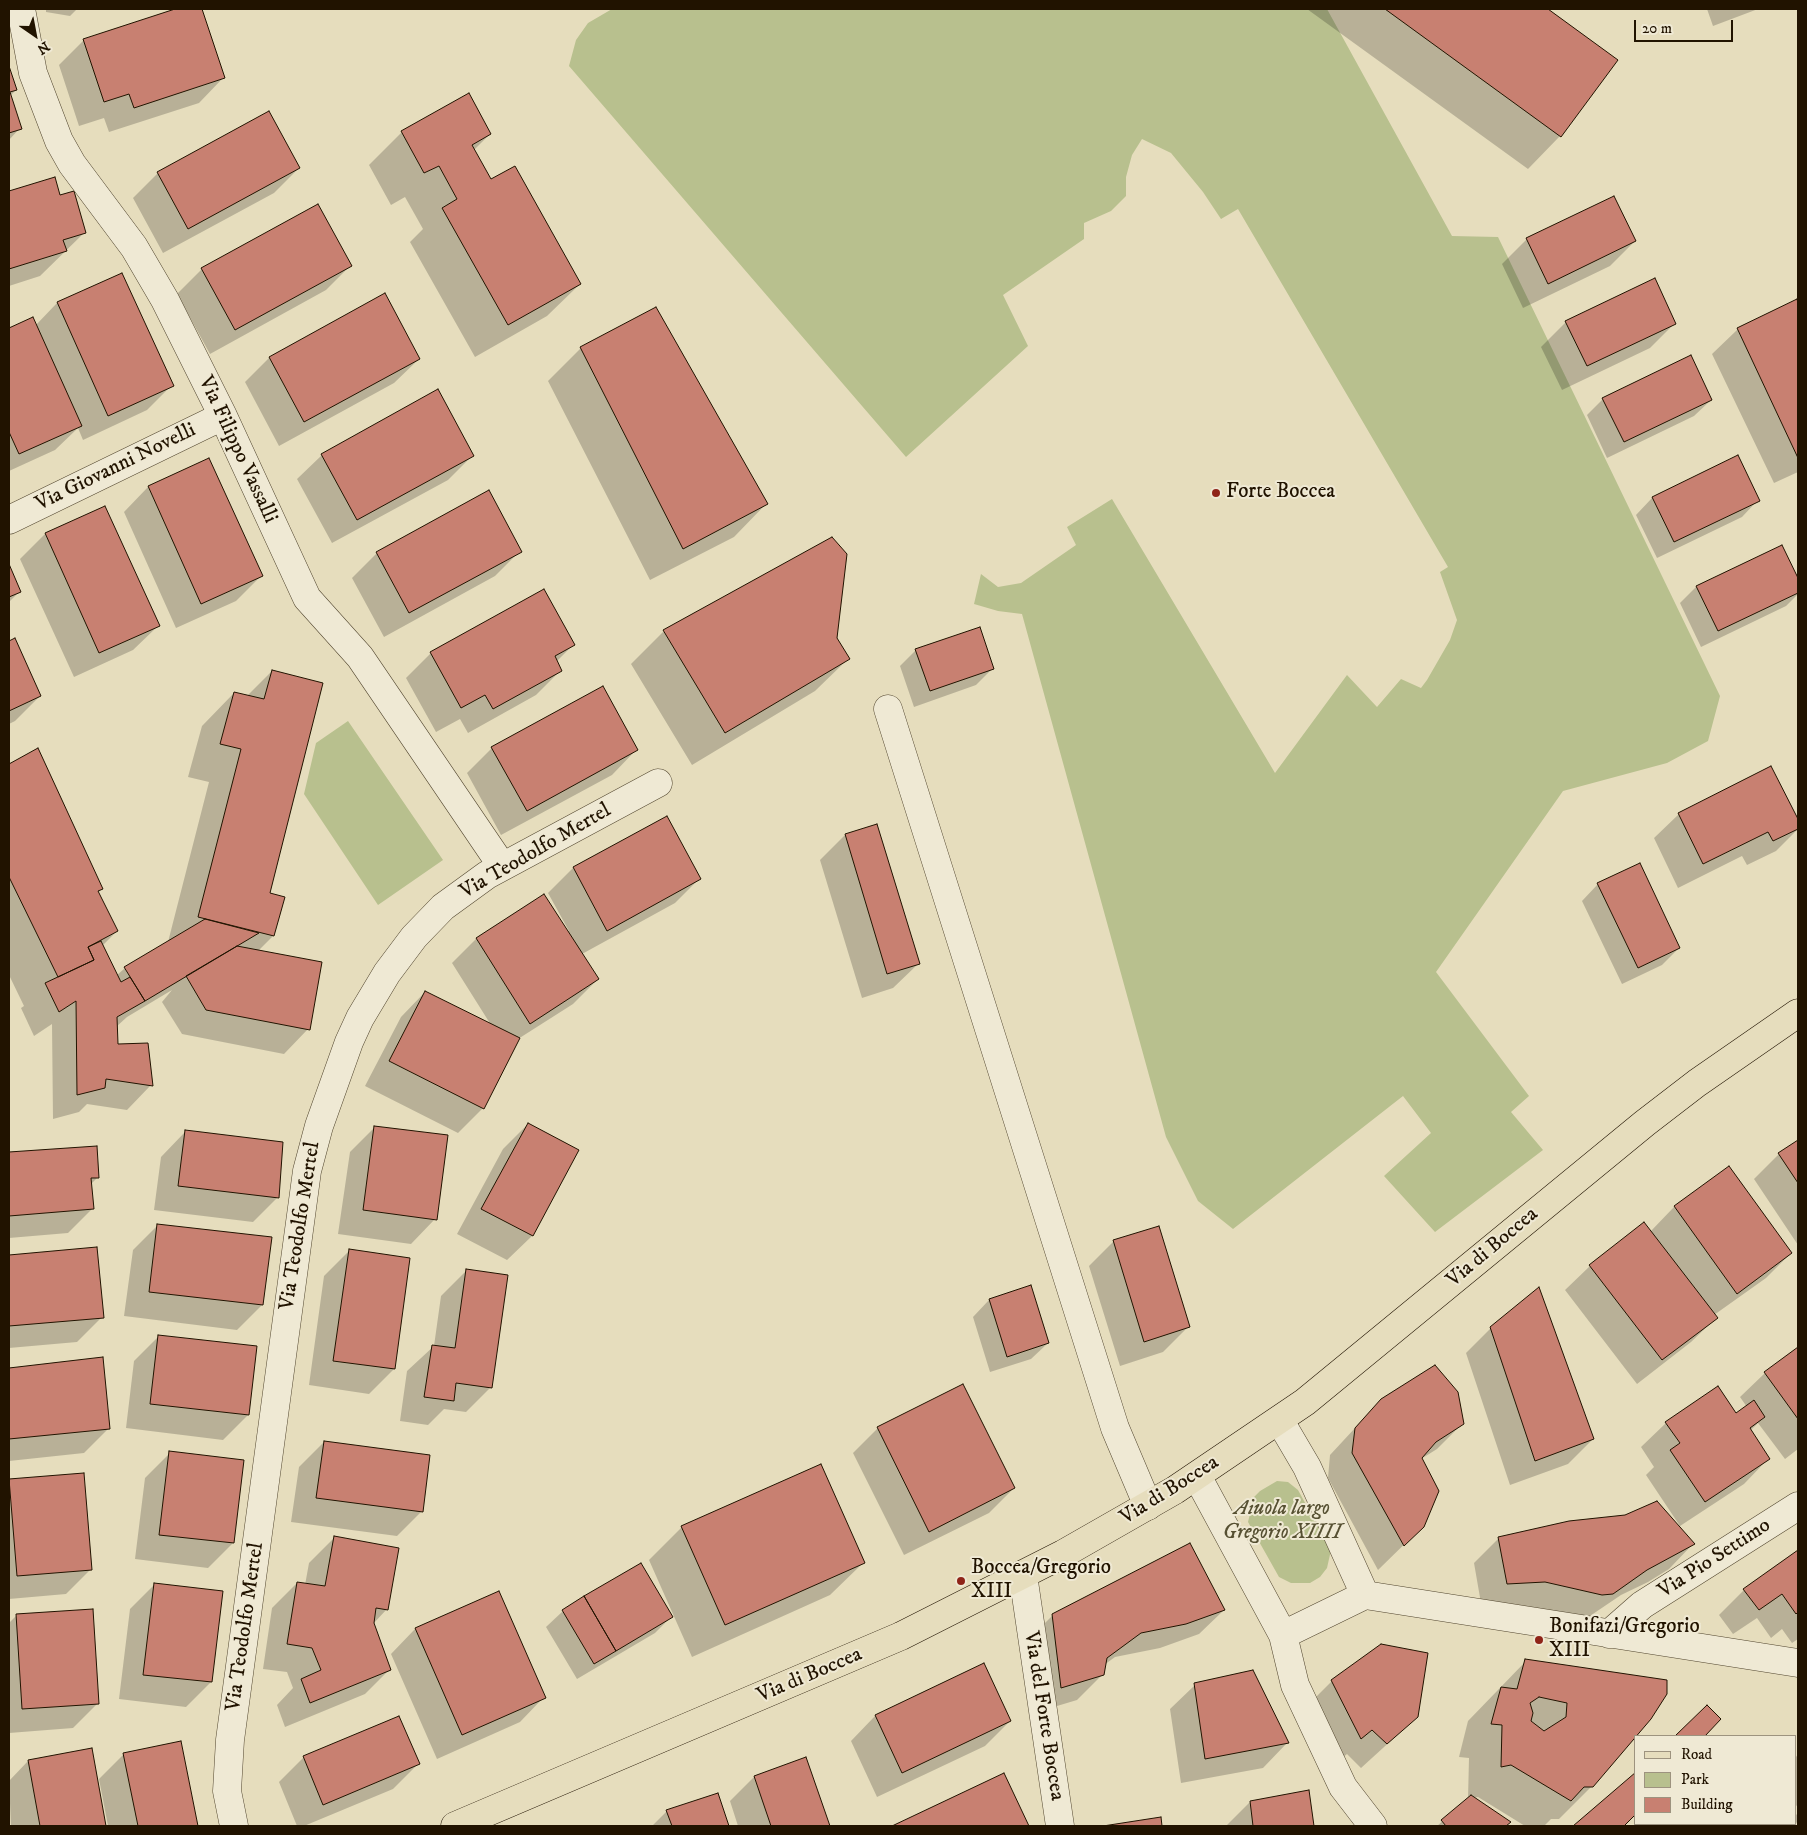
<!DOCTYPE html>
<style>
body{margin:0}
#map{position:relative;width:1807px;height:1835px;overflow:hidden;background:#e6ddbd;font-family:"IM FELL DW Pica",serif}
canvas{display:block}
.frame{position:absolute;inset:0;border:10px solid #211300;pointer-events:none}
.legend{position:absolute;left:1634px;top:1735px;width:162px;height:90px;box-sizing:border-box;background:#efe9d4;border:1px solid #9d937f;margin:0;padding:6px 9px;list-style:none;font-size:15px;color:#211300}
.legend li{display:flex;align-items:center;gap:10px;height:25px}
.legend b{width:25px;border:1px solid #9d937f}
.north{position:absolute;left:10px;top:10px;width:50px;height:50px;-webkit-text-stroke:4px #efe9d4;paint-order:stroke;rotate:147deg;font-size:14px;font-weight:700;line-height:20px;text-align:center;color:#211300}
.north::after{content:'';display:block;margin:auto;width:18px;height:22px;background:#211300;clip-path:polygon(50% 0,100% 100%,50% 72%,0 100%)}
.scale{position:absolute;left:1634px;top:20px;width:99px;height:22px;box-sizing:border-box;border:2px solid #211300;border-top:0;padding-left:6px;font-size:15px;line-height:18px;white-space:nowrap;color:#211300;-webkit-text-stroke:4px #efe9d4;paint-order:stroke}
</style>
<div id="map">
<canvas width="1807" height="1835"></canvas>
<div class="frame"></div>
<ul class="legend">
<li><b style="height:6px;background:#e6ddbd"></b>Road</li>
<li><b style="height:14px;background:#b8c08e"></b>Park</li>
<li><b style="height:14px;background:#c88071"></b>Building</li>
</ul>
<div class="north">N</div>
<div class="scale">20 m</div>
</div>
<script>
const c = document.querySelector('canvas').getContext('2d');
c.lineJoin = 'round';
function paint(path, color) { c.fillStyle = color; c.fill(path, 'evenodd'); }
const poly = rows => new Path2D(rows.map(r => 'M' + r).join(''));
function trace(path, color, width, dash) { c.strokeStyle = color; c.lineWidth = width; c.lineCap = dash ? 'butt' : 'round'; c.setLineDash(dash || []); c.stroke(path); }
function drawText(font, color, halo, rows, align = 'center') {
  c.font = font + ' "IM FELL DW Pica",serif'; c.lineWidth = 4; c.setLineDash([]); c.textBaseline = 'middle'; c.strokeStyle = halo; c.fillStyle = color; for (const [text, x, y, turn = 0] of rows) {
    c.save(); c.translate(x, y); c.rotate((+turn || 0) * Math.PI / 180); c.textAlign = isNaN(turn) ? turn : align; if (halo) c.strokeText(text, 0, 0); c.fillText(text, 0, 0); c.restore();
  }
}
paint(poly([
 [612,9,1327,9,1452,236,1498,237,1720,696,1708,741,1667,763,1563,791,1436,972,1529,1096,1511,1112,1543,1150,1435,1232,1384,1176,1431,1133,1403,1096,1233,1229,1198,1201,1166,1137,1022,614,998,611,974,604,981,574,998,587,1021,583,1076,545,1067,527,1112,499,1275,773,1347,675,1377,707,1401,679,1421,688,1427,680,1450,640,1457,620,1440,572,1448,567,1238,209,1221,219,1203,192,1171,153,1142,139,1132,155,1126,177,1126,196,1111,211,1084,223,1084,239,1003,295,1028,346,906,457,569,66,576,40,588,23],
 [348,721,443,860,378,905,304,794,316,743],
 [1277,1481,1288,1482,1298,1490,1331,1550,1327,1568,1320,1577,1310,1583,1291,1583,1279,1577,1248,1522,1254,1497,1260,1491]
]), '#b8c08e');
paint(poly([
 [46,9,77,9,70,16,46,12],
 [179,9,201,9,223,78,199,103,109,132,104,118,79,126,59,65,84,40],
 [1307,9,1546,9,1616,60,1560,136,1528,169],
 [1707,9,1758,9,1713,26],
 [9,68,16,90,10,96,20,128,9,140],
 [402,132,490,134,474,150,491,181,580,284,547,316,475,357,410,242,423,229,405,197,391,205,369,165],
 [299,168,274,193,163,253,133,198,158,173],
 [54,178,60,196,85,232,40,276,9,286,9,193],
 [318,206,350,266,326,290,210,354,177,294,202,269],
 [1527,239,1635,241,1610,266,1523,308,1502,264],
 [121,274,172,385,147,410,83,440,78,428,55,450,9,471,9,330,32,319,35,326,57,303],
 [1796,301,1798,306,1798,472,1774,483,1712,354,1737,330],
 [1566,322,1675,323,1650,348,1562,390,1541,347],
 [581,348,766,504,734,537,650,580,548,381],
 [269,358,419,359,394,383,279,446,245,382],
 [1603,399,1711,400,1694,416,1607,458,1587,415],
 [322,455,473,455,448,480,332,543,297,479],
 [1738,457,1758,500,1742,517,1657,558,1636,515,1652,498],
 [148,487,261,576,236,601,176,628,124,512],
 [104,507,158,626,133,650,74,677,20,559,45,534],
 [1782,546,1798,580,1798,594,1786,606,1701,647,1680,603,1696,587],
 [520,551,495,576,384,637,352,578,377,553],
 [9,567,20,591,9,602],
 [664,631,836,638,848,659,815,691,692,765,631,664],
 [14,640,40,696,15,721,9,724,9,643],
 [573,645,556,662,561,670,536,695,468,733,460,719,436,732,406,678,431,653],
 [916,650,993,668,976,685,914,707,900,666],
 [272,671,268,894,273,936,258,951,308,1029,284,1054,182,1034,162,1002,172,990,127,1017,116,1027,117,1046,151,1085,127,1110,87,1104,79,1112,53,1119,52,1024,34,1036,21,1008,24,1006,9,975,9,765,37,750,102,889,98,893,117,931,102,946,116,976,125,968,168,942,209,782,188,777,202,726,234,693,247,696],
 [492,748,636,750,612,775,501,835,467,773],
 [1771,768,1798,822,1798,829,1776,851,1747,865,1742,856,1678,888,1654,838,1679,814],
 [666,817,700,878,675,903,582,954,598,979,573,1004,518,1039,483,1108,458,1133,365,1086,401,1017,425,992,491,1025,452,963,476,939,569,931,548,893,573,868],
 [877,826,918,964,893,988,862,998,820,860,845,835],
 [1598,884,1679,948,1662,965,1622,984,1582,901],
 [528,1124,578,1151,532,1236,507,1260,457,1234,503,1149],
 [375,1127,435,1219,411,1244,338,1234,350,1152],
 [185,1132,278,1197,253,1222,154,1210,161,1157],
 [1798,1142,1798,1245,1754,1179,1779,1154],
 [96,1147,98,1177,91,1184,93,1208,68,1233,9,1238,9,1153],
 [1729,1167,1791,1253,1766,1278,1714,1315,1716,1318,1691,1342,1637,1384,1565,1290,1590,1266,1644,1224,1650,1232,1674,1207],
 [158,1225,270,1238,262,1305,237,1330,124,1316,133,1250],
 [1114,1241,1188,1327,1163,1352,1120,1366,1089,1266],
 [96,1248,102,1317,77,1342,9,1348,9,1256],
 [349,1251,394,1369,369,1394,309,1385,324,1276],
 [466,1271,491,1387,466,1412,444,1409,428,1425,400,1421,407,1371,434,1346,441,1296],
 [1030,1287,1048,1343,1031,1359,990,1372,973,1317,989,1300],
 [1491,1328,1593,1439,1568,1464,1510,1485,1466,1353],
 [159,1336,248,1415,223,1440,126,1428,134,1361],
 [1798,1349,1798,1449,1785,1459,1758,1423,1750,1431,1768,1459,1744,1484,1680,1526,1646,1475,1654,1467,1641,1447,1666,1423,1736,1415,1747,1407,1740,1397,1765,1373],
 [102,1359,109,1428,84,1453,9,1461,9,1369],
 [1381,1400,1462,1424,1437,1449,1421,1459,1423,1526,1378,1570,1328,1478,1330,1455],
 [878,1428,1014,1488,989,1513,904,1555,853,1453],
 [324,1442,421,1512,397,1536,291,1522,299,1467],
 [170,1453,242,1461,233,1543,208,1568,135,1559,145,1478],
 [10,1480,91,1569,66,1594,9,1599],
 [682,1527,863,1563,830,1595,692,1657,649,1560],
 [334,1538,387,1609,373,1624,390,1669,365,1694,285,1727,277,1705,293,1688,287,1672,263,1669,272,1608,297,1583,305,1585,309,1563],
 [1499,1538,1693,1544,1669,1569,1648,1582,1621,1595,1587,1618,1482,1609,1474,1563],
 [1798,1551,1798,1639,1792,1643,1782,1629,1771,1638,1757,1618,1733,1634,1719,1615,1744,1590],
 [155,1584,211,1682,186,1707,119,1699,130,1609],
 [1224,1610,1199,1634,1160,1648,1115,1657,1104,1665,1103,1674,1077,1700,1037,1712,1028,1640,1053,1615],
 [563,1611,671,1617,655,1633,577,1679,546,1627],
 [17,1615,98,1703,73,1728,9,1733,9,1623],
 [415,1629,544,1697,520,1722,437,1759,391,1654],
 [1526,1661,1666,1681,1592,1786,1559,1819,1551,1819,1544,1826,1525,1826,1478,1797,1473,1798,1509,1822,1505,1826,1437,1826,1468,1799,1469,1758,1459,1757,1468,1721],
 [1332,1681,1417,1717,1361,1768,1347,1754,1336,1763,1307,1706],
 [1195,1685,1287,1743,1263,1768,1181,1783,1170,1709],
 [875,1716,1010,1721,985,1746,877,1797,851,1741],
 [180,1743,196,1826,108,1826,99,1779,124,1754],
 [91,1749,105,1826,11,1826,9,1781,28,1761],
 [1798,1754,1798,1808,1796,1805,1796,1757],
 [304,1757,418,1764,393,1789,304,1826,297,1826,279,1782],
 [806,1759,829,1826,738,1826,730,1801,754,1777],
 [1003,1774,1028,1826,894,1826],
 [1308,1791,1313,1826,1226,1826,1250,1802],
 [717,1794,728,1826,652,1826,667,1811],
 [1798,1813,1798,1825,1796,1822,1796,1815],
 [1691,1824,1740,1824,1742,1826,1688,1826]
]), '#0003');
const building = poly([
 [175,9,202,9,225,78,134,108,129,94,104,102,83,39,175,9],
 [1385,9,1548,9,1618,60,1561,137,1385,9],
 [9,66,17,90,10,92,22,129,9,133,9,66],
 [469,93,491,134,472,145,491,179,515,166,581,284,508,325,442,208,457,199,439,166,424,173,401,131,469,93],
 [269,111,300,168,188,229,157,172,269,111],
 [55,177,60,195,74,191,86,233,63,240,67,251,9,269,9,191,55,177],
 [1614,196,1636,241,1548,284,1526,238,1614,196],
 [318,204,352,266,235,330,201,268,318,204],
 [122,273,174,386,108,416,57,302,122,273],
 [1655,278,1676,324,1587,366,1565,321,1655,278],
 [385,293,420,359,304,422,269,357,385,293],
 [1797,299,1798,303,1798,458,1737,328,1797,299],
 [656,307,768,504,683,549,580,347,656,307],
 [33,317,82,426,19,454,9,432,9,328,33,317],
 [1691,355,1712,400,1624,442,1602,398,1691,355],
 [438,389,474,456,357,520,321,454,438,389],
 [1738,455,1760,501,1674,542,1652,497,1738,455],
 [209,458,263,576,201,604,148,486,209,458],
 [489,490,522,552,409,613,376,552,489,490],
 [105,506,160,626,99,653,45,533,105,506],
 [832,537,847,554,837,638,850,659,725,733,663,630,832,537],
 [1782,545,1798,578,1798,593,1718,631,1696,586,1782,545],
 [9,564,21,592,9,597,9,564],
 [544,589,575,645,555,656,562,671,493,709,485,695,461,708,430,652,544,589],
 [980,627,994,669,930,691,915,649,980,627],
 [15,638,41,696,9,711,9,641,15,638],
 [272,670,323,683,270,893,285,897,274,936,198,917,241,749,220,744,234,692,264,699,272,670],
 [603,686,638,750,527,811,491,747,603,686],
 [38,748,103,889,98,891,118,931,88,947,94,960,58,977,9,877,9,764,38,748],
 [1771,766,1798,819,1798,829,1773,841,1768,832,1703,864,1678,813,1771,766],
 [667,816,701,879,607,931,573,867,667,816],
 [877,824,920,964,887,974,845,834,877,824],
 [1640,863,1680,948,1638,968,1597,883,1640,863],
 [544,894,599,979,530,1024,476,938,544,894],
 [205,919,259,933,145,1001,124,967,205,919],
 [101,941,121,982,130,977,145,1001,117,1017,118,1044,148,1043,153,1086,106,1079,105,1088,77,1095,76,1001,59,1012,45,983,94,960,88,947,101,941],
 [237,946,322,962,310,1030,206,1010,186,976,237,946],
 [425,991,520,1038,484,1109,389,1061,425,991],
 [528,1123,579,1150,533,1236,481,1209,528,1123],
 [374,1126,448,1135,437,1220,363,1210,374,1126],
 [185,1130,283,1142,279,1198,178,1186,185,1130],
 [1798,1140,1798,1183,1778,1153,1798,1140],
 [97,1146,99,1178,91,1178,94,1209,9,1216,9,1152,97,1146],
 [1729,1166,1792,1253,1737,1294,1674,1206,1729,1166],
 [1644,1222,1718,1318,1662,1360,1589,1265,1644,1222],
 [157,1224,272,1237,263,1305,149,1292,157,1224],
 [1159,1226,1190,1327,1144,1342,1113,1240,1159,1226],
 [97,1247,104,1318,9,1326,9,1255,97,1247],
 [349,1249,410,1258,395,1369,333,1361,349,1249],
 [466,1269,508,1275,492,1388,456,1383,454,1401,424,1397,432,1345,455,1348,466,1269],
 [1031,1285,1049,1343,1007,1357,989,1299,1031,1285],
 [1539,1287,1594,1439,1535,1461,1490,1327,1539,1287],
 [158,1335,257,1346,249,1415,150,1404,158,1335],
 [1798,1347,1798,1419,1764,1372,1798,1347],
 [103,1357,110,1429,9,1439,9,1368,103,1357],
 [1435,1365,1458,1392,1464,1424,1436,1442,1422,1458,1439,1491,1424,1527,1404,1546,1352,1453,1355,1428,1381,1399,1435,1365],
 [963,1384,1015,1488,929,1532,877,1427,963,1384],
 [1718,1386,1736,1413,1754,1400,1765,1417,1750,1428,1770,1459,1705,1502,1670,1450,1680,1443,1665,1422,1718,1386],
 [324,1441,430,1455,423,1512,316,1498,324,1441],
 [169,1451,244,1460,234,1543,159,1535,169,1451],
 [821,1464,865,1563,725,1625,681,1526,821,1464],
 [84,1473,92,1570,17,1576,9,1479,84,1473],
 [1657,1501,1695,1544,1647,1570,1613,1594,1602,1595,1545,1582,1507,1584,1498,1537,1569,1521,1625,1515,1657,1501],
 [334,1536,399,1548,388,1610,376,1608,374,1623,391,1670,310,1703,301,1679,321,1670,312,1648,287,1644,297,1582,325,1586,334,1536],
 [1190,1543,1225,1610,1186,1624,1141,1633,1107,1658,1104,1675,1061,1688,1052,1614,1190,1543],
 [1798,1550,1798,1612,1796,1614,1782,1594,1759,1610,1743,1589,1798,1550],
 [641,1563,673,1617,616,1651,584,1596,641,1563],
 [154,1583,223,1591,212,1682,143,1675,154,1583],
 [499,1591,546,1698,462,1735,415,1628,499,1591],
 [584,1596,616,1651,594,1664,562,1610,584,1596],
 [93,1609,99,1704,22,1709,16,1614,93,1609],
 [1381,1644,1428,1653,1418,1717,1387,1744,1372,1730,1361,1739,1331,1680,1381,1644],
 [1525,1659,1667,1680,1667,1694,1651,1719,1593,1787,1584,1787,1571,1801,1511,1765,1501,1767,1502,1725,1491,1724,1501,1687,1517,1689,1525,1659],
 [1539,1697,1567,1703,1566,1717,1544,1731,1531,1721,1533,1713,1530,1703,1539,1697],
 [984,1663,1011,1721,902,1773,875,1715,984,1663],
 [1253,1670,1289,1743,1205,1759,1194,1683,1253,1670],
 [1707,1705,1721,1719,1705,1736,1675,1736,1707,1705],
 [399,1716,420,1764,323,1805,303,1756,399,1716],
 [181,1741,198,1826,138,1826,123,1753,181,1741],
 [92,1748,106,1826,40,1826,28,1760,92,1748],
 [806,1757,830,1826,771,1826,754,1776,806,1757],
 [1636,1772,1636,1814,1624,1826,1573,1826,1636,1772],
 [1004,1773,1029,1826,892,1826,1004,1773],
 [1309,1790,1314,1826,1253,1826,1250,1801,1309,1790],
 [718,1793,729,1826,672,1826,666,1810,718,1793],
 [1471,1795,1511,1822,1506,1826,1446,1826,1441,1820,1471,1795],
 [1161,1817,1162,1826,1103,1826,1161,1817],
 [1689,1824,1742,1824,1744,1826,1686,1826,1689,1824]
]);
paint(building, '#c88071');
trace(building, '#211300', 1);
const minor = poly([
 [21,9,33,73,59,141,72,164,134,247,165,300,223,416,307,598,360,657,502,866],
 [9,520,223,416],
 [888,709,1115,1428,1148,1506],
 [1280,1421,1307,1467,1365,1595],
 [1197,1476,1283,1635,1365,1595],
 [1023,1575,1060,1826],
 [1365,1595,1798,1663],
 [1609,1634,1642,1605,1798,1506],
 [1283,1635,1295,1685,1343,1787,1373,1826],
 [234,1826,227,1791,230,1740,307,1171,319,1126,349,1042,360,1018,387,973,414,937,443,907,487,875,658,783]
]);
const major = poly([
 [455,1826,901,1636,1063,1554,1175,1490,1305,1402,1645,1123,1697,1083,1798,1013]
]);
trace(minor, '#52462f', 29);
trace(major, '#211300', 29);
trace(minor, '#efe9d4', 28);
trace(major, '#e6ddbd', 28);
for (const [x, y, r, color] of [
 [1216,493,5,"#8f2418"],
 [961,1581,5,"#8f2418"],
 [1539,1640,5,"#8f2418"]
]) { const dot = new Path2D(); dot.arc(x, y, r, 0, 2 * Math.PI); c.fillStyle = color; c.fill(dot); trace(dot, '#efe9d4', 2); }
drawText('21px', '#211300', '#efe9d4', [
 ["Via Filippo Vassalli",237,450,65],
 ["Via Giovanni Novelli",116,468,-26],
 ["Via Teodolfo Mertel",536,852,-30],
 ["Via Teodolfo Mertel",301,1226,-81],
 ["Via di Boccea",1493,1248,-40],
 ["Via di Boccea",1170,1491,-32],
 ["Via Pio Settimo",1715,1559,-33],
 ["Via Teodolfo Mertel",246,1627,-82],
 ["Via di Boccea",810,1676,-23],
 ["Via del Forte Boccea",1043,1716,81]
]);
drawText('21px', '#211300', '#efe9d4', [
 ["Forte Boccea",1226,493],
 ["Boccea/Gregorio",971,1569],
 ["XIII",971,1593],
 ["Bonifazi/Gregorio",1549,1628],
 ["XIII",1549,1652]
], 'left');
drawText('italic 21px', '#565032', '#efe9d4', [
 ["Aiuola largo",1282,1510],
 ["Gregorio XIIII",1282,1534]
]);
</script>
